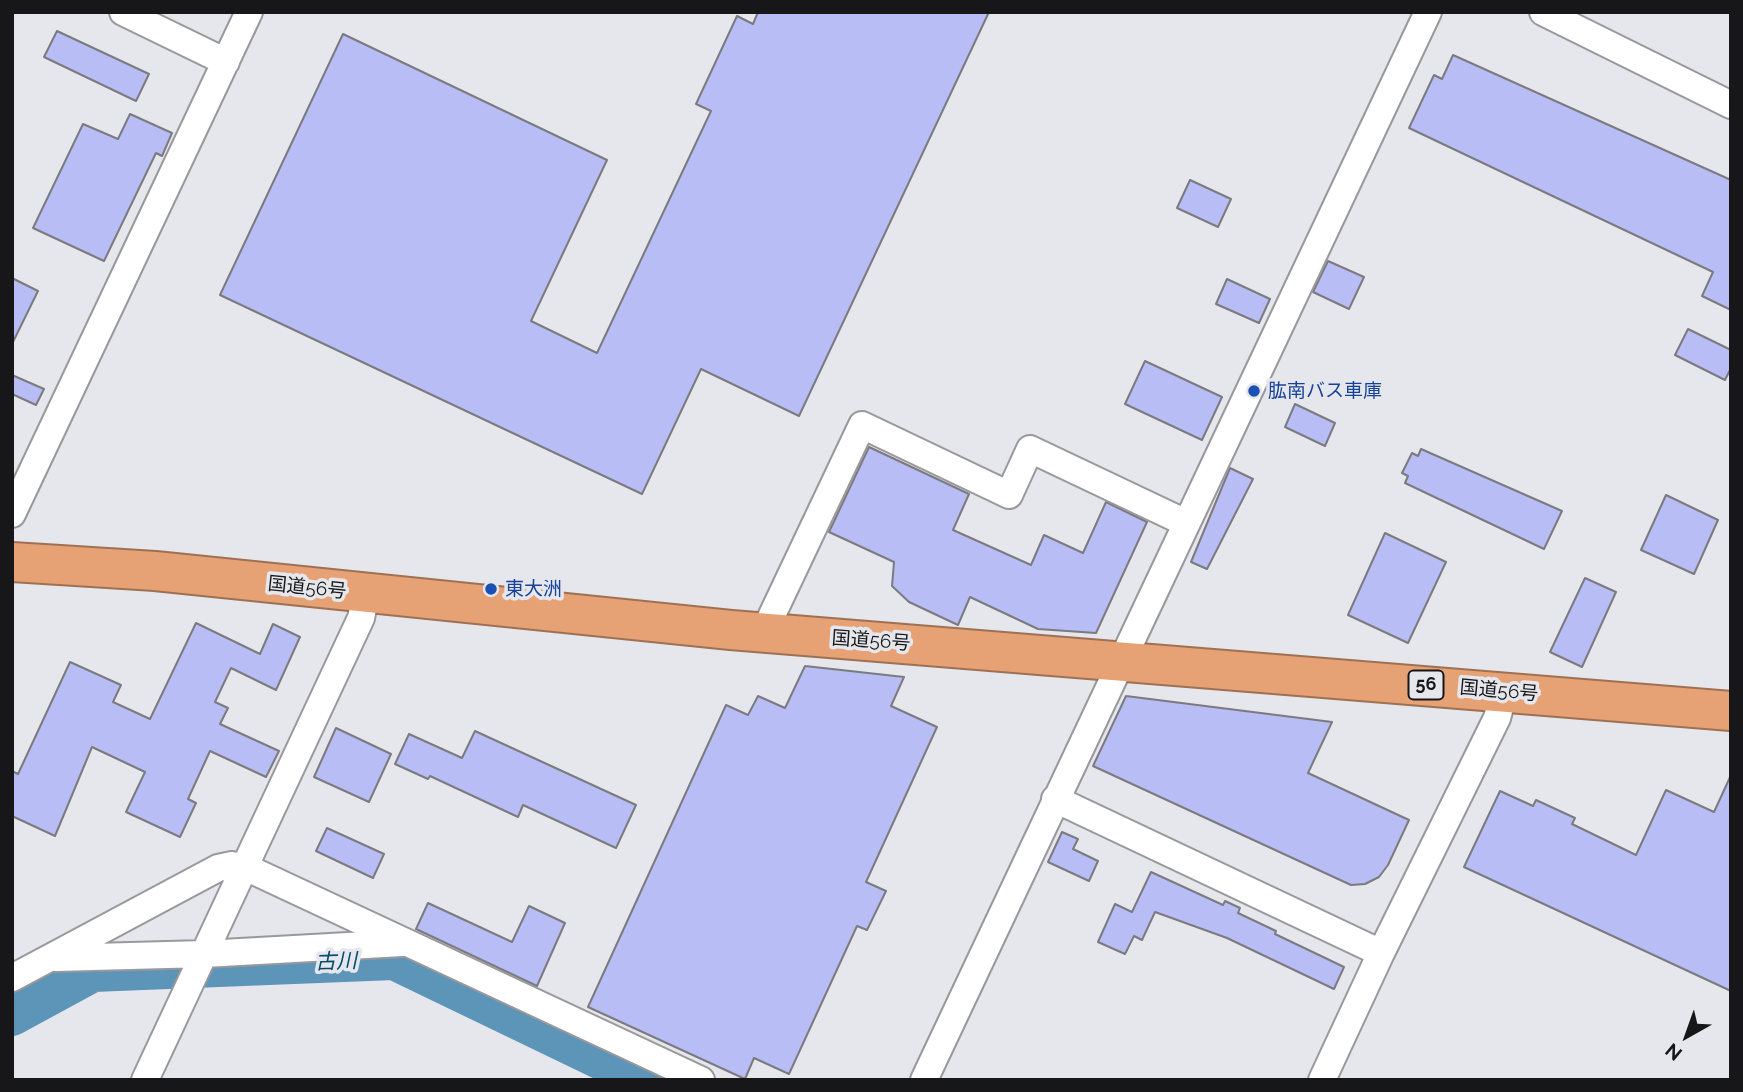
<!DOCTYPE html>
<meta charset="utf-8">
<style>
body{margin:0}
#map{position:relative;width:1743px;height:1092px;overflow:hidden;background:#e6e7ec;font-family:Raleway,sans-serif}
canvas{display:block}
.frame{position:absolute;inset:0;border:14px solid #171719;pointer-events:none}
.north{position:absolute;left:1652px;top:1001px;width:70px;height:70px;-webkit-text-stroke:5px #e6e7ec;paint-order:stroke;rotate:220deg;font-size:19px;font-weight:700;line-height:28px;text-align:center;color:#171719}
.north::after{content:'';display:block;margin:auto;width:24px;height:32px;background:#171719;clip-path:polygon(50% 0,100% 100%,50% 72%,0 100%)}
</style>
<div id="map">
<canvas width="1743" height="1092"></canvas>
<div class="frame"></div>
<div class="north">N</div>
</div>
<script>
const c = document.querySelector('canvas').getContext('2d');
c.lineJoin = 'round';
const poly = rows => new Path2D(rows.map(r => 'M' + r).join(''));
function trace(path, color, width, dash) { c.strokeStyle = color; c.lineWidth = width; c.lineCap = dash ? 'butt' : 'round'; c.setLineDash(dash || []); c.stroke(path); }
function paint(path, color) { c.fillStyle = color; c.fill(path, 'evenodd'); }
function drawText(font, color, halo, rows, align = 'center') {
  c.font = font + ' Raleway,"Noto Sans JP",sans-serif'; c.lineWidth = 7; c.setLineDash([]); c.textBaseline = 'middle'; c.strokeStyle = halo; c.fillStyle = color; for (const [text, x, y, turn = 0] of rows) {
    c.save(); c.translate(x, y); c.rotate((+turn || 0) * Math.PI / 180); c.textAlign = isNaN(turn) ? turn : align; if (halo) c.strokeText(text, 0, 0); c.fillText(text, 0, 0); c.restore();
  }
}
trace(poly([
 [12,1016,93,972,394,960,643,1080]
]), '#5d95b9', 40);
const building = poly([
 [758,12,989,12,799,416,701,369,642,494,220,295,343,34,607,160,531,321,597,353,711,111,696,104,737,16,753,24,758,12],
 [57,31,149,74,136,101,44,57,57,31],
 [1453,55,1731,180,1731,310,1702,296,1713,272,1409,128,1434,75,1442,79,1453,55],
 [130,114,172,133,162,156,156,153,104,261,33,228,83,124,118,139,130,114],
 [1190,180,1231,199,1218,227,1177,208,1190,180],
 [1328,261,1364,277,1349,309,1313,292,1328,261],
 [12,278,38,291,12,344,12,278],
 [1227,279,1270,299,1259,323,1216,304,1227,279],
 [1688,329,1731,350,1731,368,1725,380,1675,355,1688,329],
 [1145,361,1222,397,1202,440,1125,404,1145,361],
 [12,375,44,389,36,405,12,394,12,375],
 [1295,404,1335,423,1325,446,1285,427,1295,404],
 [869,447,969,494,953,530,1031,565,1044,535,1083,553,1106,502,1147,522,1096,633,1038,629,970,597,958,625,909,602,892,586,894,562,829,532,869,447],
 [1421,449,1562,511,1544,549,1405,483,1408,476,1402,473,1412,453,1418,456,1421,449],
 [1230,468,1253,479,1207,569,1191,562,1230,468],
 [1666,495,1718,520,1694,574,1641,550,1666,495],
 [1385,533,1446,562,1408,643,1348,615,1385,533],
 [1585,578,1616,592,1582,667,1550,652,1585,578],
 [196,623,260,654,273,624,300,637,276,690,231,668,215,702,228,708,220,724,279,751,266,777,210,751,188,799,196,803,180,837,126,812,145,772,92,747,55,836,12,816,12,771,18,774,70,662,121,685,113,702,150,719,196,623],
 [805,666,904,677,891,706,937,727,866,882,886,891,867,930,857,926,789,1074,754,1058,745,1079,588,1007,726,705,748,715,758,696,785,708,805,666],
 [1126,696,1332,722,1308,773,1409,820,1388,865,1379,877,1365,884,1351,885,1093,766,1126,696],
 [336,728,391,754,369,802,314,777,336,728],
 [475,731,636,805,616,848,523,805,518,817,430,776,428,779,395,764,409,734,462,758,475,731],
 [1731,775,1731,991,1464,867,1500,791,1533,806,1536,800,1575,818,1572,824,1636,855,1666,790,1714,812,1731,775],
 [327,828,384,854,373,878,316,851,327,828],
 [1062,832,1078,839,1073,849,1098,861,1089,881,1048,862,1062,832],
 [1151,872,1223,905,1225,901,1240,908,1238,913,1276,931,1275,934,1344,967,1334,989,1227,938,1155,912,1142,940,1134,936,1125,954,1098,942,1115,904,1132,912,1151,872],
 [428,903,512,942,529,906,565,923,537,986,416,929,428,903]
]);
paint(building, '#b8bdf5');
trace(building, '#7a7a7f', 2);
const minor = poly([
 [123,12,226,62],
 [1543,12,1731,105],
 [12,514,249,12],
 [764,632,862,425,1009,495,1030,449,1186,523],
 [1055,799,1381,953,1322,1080],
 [1381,953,1497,718,1504,692],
 [56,958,204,954,402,943],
 [12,978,218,868,232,865,245,867,701,1080],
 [145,1080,361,618,366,594],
 [924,1080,1428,12]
]);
const highway = poly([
 [12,562,155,571,731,630,1731,711]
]);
trace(minor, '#98989d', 30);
trace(highway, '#9e7154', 42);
trace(minor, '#fff', 26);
trace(highway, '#e6a174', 38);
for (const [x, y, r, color] of [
 [1254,391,7,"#1a4fb4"],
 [491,589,7,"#1a4fb4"]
]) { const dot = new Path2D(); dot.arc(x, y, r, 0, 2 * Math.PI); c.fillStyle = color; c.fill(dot); trace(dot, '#e6e7ec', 2.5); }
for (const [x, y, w] of [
 [1426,685,35]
]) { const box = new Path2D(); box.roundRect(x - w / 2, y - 14.5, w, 29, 5); c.fillStyle = '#e6e7ec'; c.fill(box); trace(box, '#171719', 2); }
drawText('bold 18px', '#171719', null, [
 ["56",1426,685]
]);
drawText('19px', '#164399', '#e6e7ec', [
 ["肱南バス車庫",1268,391],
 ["東大洲",505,589]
], 'left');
drawText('19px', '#171719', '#e6e7ec', [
 ["国道56号",307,588,6],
 ["国道56号",871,641,4],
 ["国道56号",1499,691,5]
]);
drawText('italic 21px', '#004b6f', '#e6e7ec', [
 ["古川",336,962,-2]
]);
</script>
